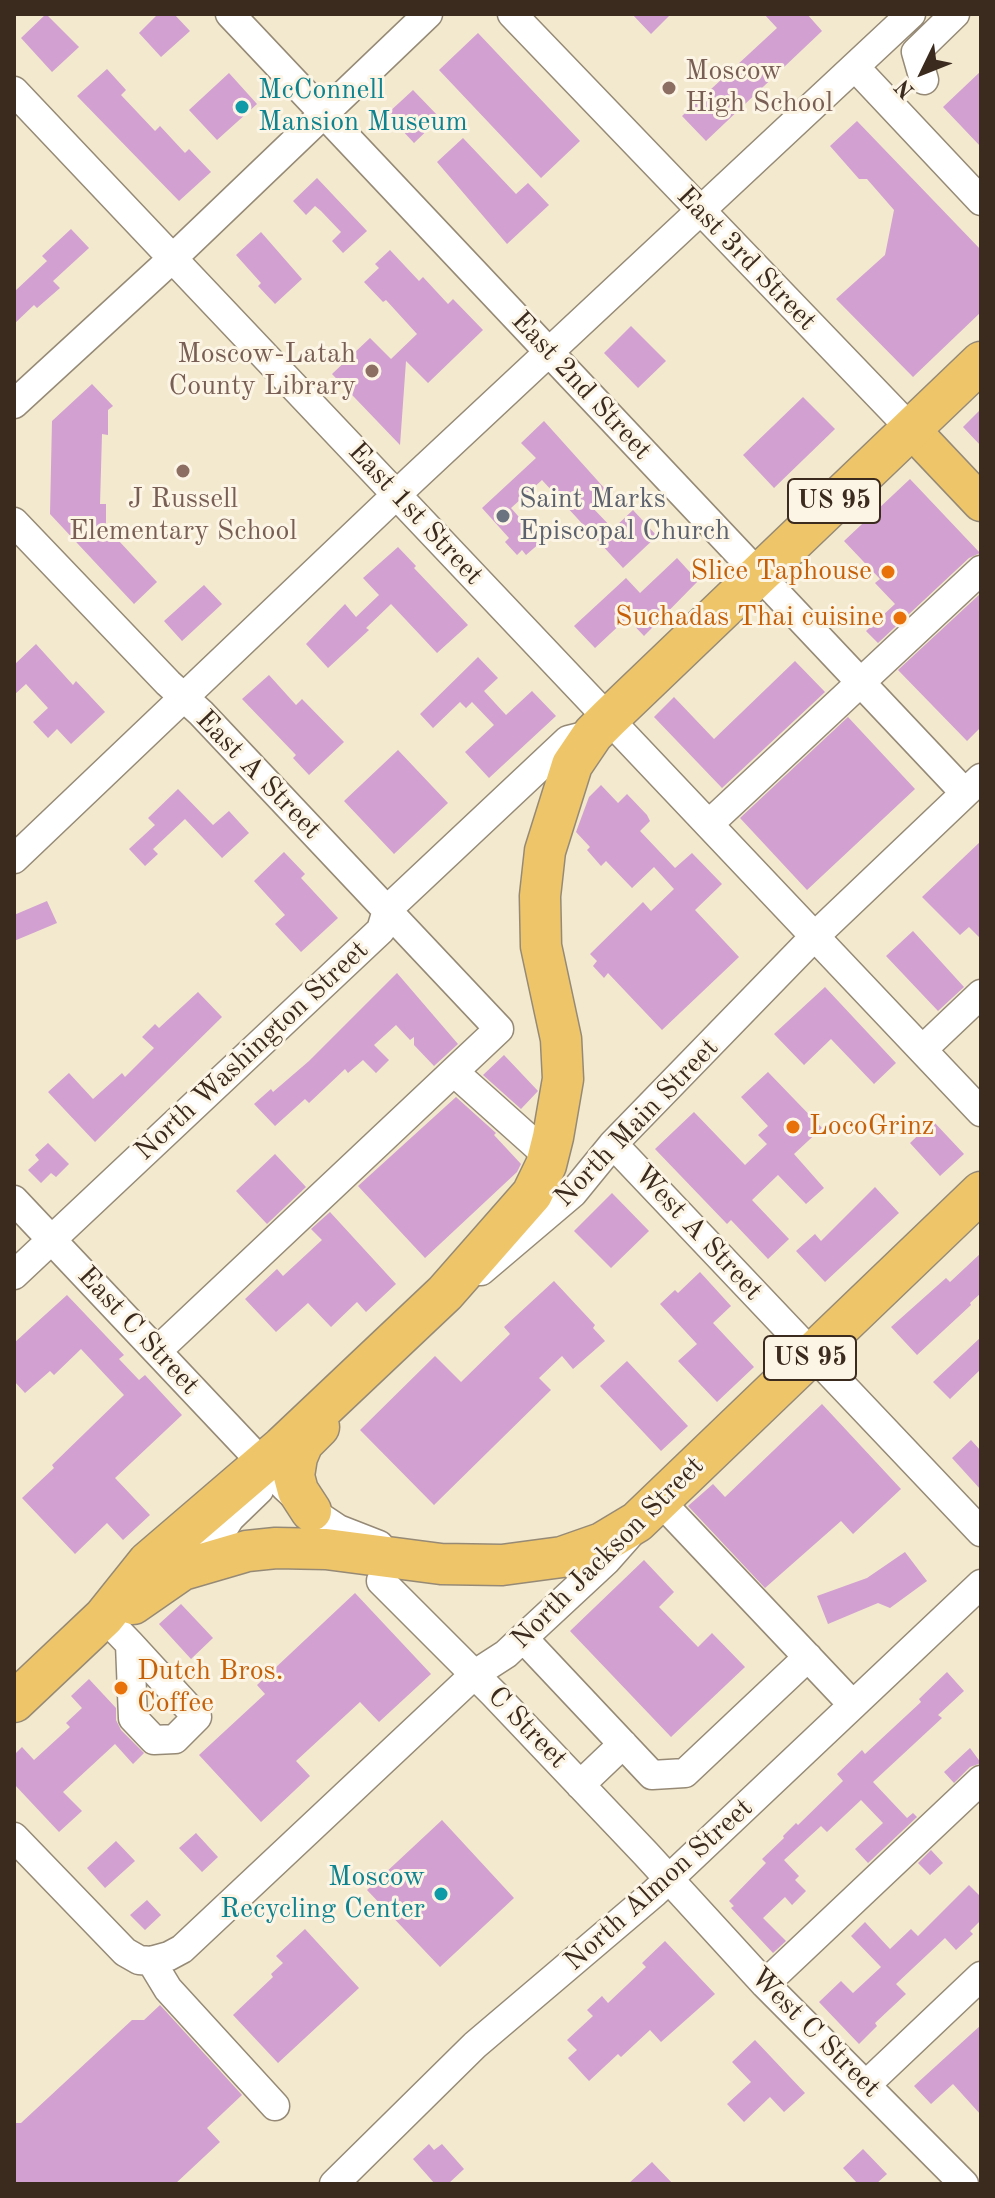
<!DOCTYPE html>
<style>
body{margin:0}
#map{position:relative;width:995px;height:2198px;overflow:hidden;background:#f2e9ce;font-family:"Old Standard TT",serif}
canvas{display:block}
.frame{position:absolute;inset:0;border:16px solid #3b2a1e;pointer-events:none}
.north{position:absolute;left:883px;top:32px;width:80px;height:80px;-webkit-text-stroke:6px #fcf5e5;paint-order:stroke;rotate:227deg;font-size:22px;font-weight:700;line-height:32px;text-align:center;color:#3b2a1e}
.north::after{content:'';display:block;margin:auto;width:28px;height:36px;background:#3b2a1e;clip-path:polygon(50% 0,100% 100%,50% 72%,0 100%)}
</style>
<div id="map">
<canvas width="995" height="2198"></canvas>
<div class="frame"></div>
<div class="north">N</div>
</div>
<script>
const c = document.querySelector('canvas').getContext('2d');
c.lineJoin = 'round';
function paint(path, color) { c.fillStyle = color; c.fill(path, 'evenodd'); }
const poly = rows => new Path2D(rows.map(r => 'M' + r).join(''));
function trace(path, color, width, dash) { c.strokeStyle = color; c.lineWidth = width; c.lineCap = dash ? 'butt' : 'round'; c.setLineDash(dash || []); c.stroke(path); }
function drawText(font, color, halo, rows, align = 'center') {
  c.font = font + ' "Old Standard TT",serif'; c.lineWidth = 6; c.setLineDash([]); c.textBaseline = 'middle'; c.strokeStyle = halo; c.fillStyle = color; for (const [text, x, y, turn = 0] of rows) {
    c.save(); c.translate(x, y); c.rotate((+turn || 0) * Math.PI / 180); c.textAlign = isNaN(turn) ? turn : align; if (halo) c.strokeText(text, 0, 0); c.fillText(text, 0, 0); c.restore();
  }
}
paint(poly([
 [46,14,79,47,52,72,21,38],
 [158,14,174,14,190,31,161,57,139,33],
 [632,14,671,14,651,34],
 [764,14,807,14,822,31,706,141,682,116,777,28],
 [478,33,580,141,541,178,439,70],
 [107,69,126,90,121,95,155,131,160,126,185,153,189,149,211,172,179,201,77,96],
 [981,71,981,147,943,107],
 [229,73,257,104,217,140,189,110],
 [413,90,440,118,414,143,387,114],
 [857,121,981,250,981,312,913,377,836,299,885,255,894,210,867,179,859,179,830,146],
 [463,138,516,194,528,183,549,205,507,244,437,162],
 [317,178,367,231,343,253,332,241,341,232,321,211,315,206,306,215,293,201],
 [71,229,89,248,53,281,60,288,37,308,34,305,14,324,14,292,47,261,42,256],
 [261,232,302,279,275,304,258,286,261,283,236,255],
 [390,250,419,281,423,277,448,304,453,299,483,330,428,383,406,361,400,445,332,374,370,338,391,359,417,334,386,300,383,302,364,282,379,268,375,264],
 [631,326,666,361,638,388,604,353],
 [92,384,113,406,108,410,108,435,102,434,100,504,106,504,106,527,157,582,134,604,50,514,52,421],
 [803,397,835,429,774,488,743,455],
 [981,409,981,446,963,427],
 [544,421,606,490,590,505,613,529,633,510,657,536,623,568,542,480,511,508,541,542,526,555,522,550,517,555,505,542,509,538,482,508,536,458,521,443],
 [910,479,980,553,969,558,878,643,866,631,895,604,875,583,880,579,844,541],
 [398,547,416,566,414,568,468,625,437,653,391,604,366,628,369,630,328,668,306,644,345,604,356,617,379,595,363,578],
 [677,558,698,581,644,636,627,618,595,648,574,626,626,578,640,593],
 [204,585,222,604,182,641,164,621],
 [981,593,981,727,967,741,898,670],
 [36,644,73,685,76,681,105,712,71,744,57,729,48,738,33,722,48,708,26,684,14,695,14,665],
 [478,657,498,678,484,691,506,715,532,691,556,716,489,778,465,752,494,725,472,702,466,708,460,702,433,728,420,714],
 [795,661,825,692,722,788,654,717,674,697,714,739],
 [269,675,296,705,302,699,344,742,309,775,293,758,296,755,242,699],
 [848,717,915,789,807,890,740,818],
 [398,750,448,803,394,854,344,801],
 [601,785,618,803,627,794,647,815,650,821,640,831,675,868,692,853,722,884,695,910,739,957,662,1030,608,973,604,978,593,966,597,961,590,954,643,902,651,911,674,889,654,867,632,888,606,861,601,866,587,850,590,847,576,832,589,797],
 [178,789,213,825,229,811,249,833,222,858,185,819,153,849,158,854,145,866,129,849,155,825,148,818],
 [981,841,981,939,969,927,960,935,922,897],
 [284,852,305,874,301,878,338,918,301,952,275,924,285,915,254,881],
 [47,901,57,923,14,941,14,915],
 [913,931,964,987,938,1011,886,956],
 [397,973,458,1044,434,1066,414,1045,414,1037,410,1040,396,1025,374,1045,389,1060,376,1073,363,1060,348,1073,345,1069,309,1103,305,1099,275,1126,254,1104,271,1089,273,1092,309,1061],
 [825,987,896,1063,874,1084,831,1039,804,1065,774,1034],
 [198,992,222,1017,95,1142,48,1092,69,1073,93,1099,122,1073,125,1077,154,1048,142,1037,155,1024,159,1028],
 [504,1055,538,1091,521,1109,483,1075],
 [768,1072,822,1128,794,1154,824,1188,806,1204,778,1175,752,1200,789,1239,768,1259,731,1220,727,1224,655,1149,694,1112,745,1165,767,1144,758,1135,768,1126,741,1097],
 [456,1097,496,1133,494,1135,521,1164,517,1172,425,1258,358,1186],
 [933,1121,964,1154,940,1176,910,1143],
 [48,1143,69,1164,56,1177,51,1173,41,1183,28,1170,39,1160,35,1155],
 [275,1154,306,1187,267,1224,236,1191],
 [875,1187,899,1213,825,1282,796,1251,815,1234,821,1241],
 [612,1193,649,1231,611,1268,574,1231],
 [330,1212,396,1284,366,1312,357,1302,331,1327,308,1303,276,1332,245,1299,277,1269,283,1276,322,1240,311,1229],
 [981,1253,981,1293,970,1303,971,1305,917,1355,891,1327,946,1278,950,1282],
 [700,1272,731,1306,713,1323,754,1367,717,1402,678,1361,697,1344,660,1304,675,1290,678,1293],
 [554,1281,595,1325,593,1328,605,1341,573,1369,562,1356,539,1378,551,1390,434,1505,360,1430,435,1356,461,1382,510,1334,504,1327],
 [67,1295,124,1355,119,1359,139,1380,145,1375,182,1415,115,1478,150,1515,123,1540,107,1523,75,1554,22,1498,54,1468,52,1465,124,1395,81,1349,54,1375,50,1371,25,1393,14,1381,14,1343],
 [981,1337,981,1369,950,1399,933,1382],
 [627,1361,688,1426,661,1451,600,1386],
 [822,1404,901,1489,853,1534,841,1521,765,1588,688,1506,713,1484,725,1497],
 [971,1440,981,1451,981,1490,952,1458],
 [905,1552,927,1581,890,1608,878,1603,828,1624,817,1596,867,1578],
 [644,1560,674,1592,659,1607,698,1647,712,1633,745,1667,671,1737,570,1631],
 [355,1593,431,1674,379,1722,360,1702,296,1761,310,1776,261,1822,199,1755,265,1694,257,1685],
 [181,1604,213,1638,191,1659,159,1624],
 [947,1672,964,1691,938,1715,942,1718,873,1782,907,1818,913,1813,917,1817,868,1863,855,1849,883,1823,861,1800,827,1832,821,1826,784,1860,799,1876,795,1880,806,1891,792,1905,785,1897,763,1918,786,1941,773,1953,731,1908,734,1906,729,1901,766,1863,762,1859,784,1838,783,1836,796,1823,798,1825,843,1781,837,1774,862,1750,865,1754,921,1702,919,1699],
 [89,1679,116,1708,116,1720,121,1730,144,1753,133,1764,115,1744,63,1792,82,1811,59,1832,14,1784,14,1755,22,1747,34,1760,70,1727,66,1723,82,1708,71,1696],
 [970,1748,981,1763,970,1767,954,1783,944,1772],
 [442,1820,514,1898,440,1967,367,1890],
 [196,1833,218,1857,202,1872,179,1848],
 [116,1841,135,1861,105,1888,87,1868],
 [931,1850,943,1863,930,1875,918,1863],
 [969,1885,981,1897,981,1920,970,1931,973,1934,956,1950,945,1938,896,1984,906,1994,875,2023,877,2026,859,2044,819,2002,841,1981,853,1993,881,1967,851,1936,865,1922,890,1949,911,1929,918,1936],
 [147,1900,161,1915,145,1930,130,1915],
 [305,1929,359,1988,278,2063,233,2015,273,1977,271,1974,283,1963,276,1956],
 [665,1941,715,1994,661,2042,650,2030,621,2057,618,2054,589,2081,568,2058,577,2050,567,2040,593,2016,587,2010,602,1996,608,2003,646,1967,642,1963],
 [160,2005,242,2095,207,2128,220,2142,175,2184,14,2184,14,2123,21,2123,132,2020,144,2020],
 [981,2025,981,2115,953,2084,931,2104,914,2086],
 [755,2040,805,2093,784,2112,770,2097,744,2122,727,2104,751,2082,732,2062],
 [429,2144,434,2150,442,2144,464,2169,448,2184,435,2184,413,2159],
 [863,2149,887,2174,876,2184,858,2184,843,2168],
 [652,2162,673,2184,628,2184]
]), '#d2a0d1');
const minor = poly([
 [230,14,965,793],
 [512,14,910,428],
 [855,67,981,201],
 [924,80,916,52,955,14],
 [14,91,981,1112],
 [14,404,174,257,428,14],
 [14,522,168,683,201,713,499,1029,157,1351],
 [709,824,981,570],
 [14,859,413,479,911,14],
 [923,1049,981,994],
 [454,1072,548,1156],
 [613,1144,981,1532],
 [14,1200,285,1487,311,1511,338,1529,379,1545],
 [481,1271,573,1193,613,1144,815,936,981,778],
 [14,1275,381,930,387,910,568,740,592,734],
 [660,1501,853,1705],
 [191,1565,211,1548,230,1518,259,1490],
 [381,1581,494,1694,646,1854,765,1984,964,2184],
 [104,1617,130,1644,197,1717,175,1739,154,1740,133,1718,130,1644],
 [523,1638,652,1775,685,1773,808,1657],
 [580,1785,623,1744],
 [14,1837,125,1952,139,1960,151,1961,169,1956,182,1949,475,1674,506,1654,523,1638,606,1561,629,1535],
 [151,1961,168,1989,275,2106],
 [765,1984,981,1780],
 [867,2084,981,1976],
 [334,2184,475,2045,654,1893,981,1584]
]);
const major = poly([
 [910,428,981,503]
]);
const highway = poly([
 [311,1511,298,1491,294,1476,297,1457,303,1443,319,1427],
 [133,1604,182,1570,247,1551,276,1548,326,1549,441,1564,502,1565,562,1557,602,1543,637,1522,981,1192],
 [14,1702,104,1617,148,1562,282,1447,445,1293,532,1194,546,1165,553,1137,563,1079,561,1039,541,946,540,896,545,851,572,765,593,734,609,718,981,362]
]);
trace(minor, '#968a76', 31);
trace(major, '#968a76', 39);
trace(highway, '#968a76', 43);
trace(minor, '#fff', 28);
trace(major, '#eec569', 36);
trace(highway, '#eec569', 40);
for (const [x, y, r, color] of [
 [669,88,8,"#8d6e63"],
 [242,107,8,"#0f9aa8"],
 [372,371,8,"#8d6e63"],
 [183,471,8,"#8d6e63"],
 [503,516,8,"#6b7280"],
 [888,572,8,"#e8710a"],
 [900,618,8,"#e8710a"],
 [793,1127,8,"#e8710a"],
 [121,1688,8,"#e8710a"],
 [441,1894,8,"#0f9aa8"]
]) { const dot = new Path2D(); dot.arc(x, y, r, 0, 2 * Math.PI); c.fillStyle = color; c.fill(dot); trace(dot, '#fcf5e5', 3); }
for (const [x, y, w] of [
 [834,501,92],
 [810,1358,92]
]) { const box = new Path2D(); box.roundRect(x - w / 2, y - 22, w, 44, 6); c.fillStyle = '#fcf5e5'; c.fill(box); trace(box, '#3b2a1e', 2); }
drawText('bold 26px', '#3b2a1e', null, [
 ["US 95",834,501],
 ["US 95",810,1358]
]);
drawText('28px', '#785e54', '#fcf5e5', [
 ["Moscow",685,72],
 ["High School",685,104],
 ["Moscow-Latah",356,355,"right"],
 ["County Library",356,387,"right"],
 ["J Russell",183,500,"center"],
 ["Elementary School",183,532,"center"]
], 'left');
drawText('28px', '#0d838f', '#fcf5e5', [
 ["McConnell",258,91],
 ["Mansion Museum",258,123],
 ["Moscow",425,1878,"right"],
 ["Recycling Center",425,1910,"right"]
], 'left');
drawText('28px', '#3b2a1e', '#fcf5e5', [
 ["East 3rd Street",746,259,46],
 ["East 2nd Street",581,386,47],
 ["East 1st Street",415,514,47],
 ["East A Street",258,775,46],
 ["North Washington Street",252,1051,-43],
 ["North Main Street",637,1123,-46],
 ["West A Street",698,1233,47],
 ["East C Street",138,1331,47],
 ["North Jackson Street",608,1553,-45],
 ["C Street",527,1728,46],
 ["North Almon Street",659,1885,-42],
 ["West C Street",815,2033,45]
]);
drawText('28px', '#5b616d', '#fcf5e5', [
 ["Saint Marks",519,500],
 ["Episcopal Church",519,532]
], 'left');
drawText('28px', '#c56008', '#fcf5e5', [
 ["Slice Taphouse",872,572],
 ["Suchadas Thai cuisine",884,618],
 ["LocoGrinz",809,1127,"left"],
 ["Dutch Bros.",137,1672,"left"],
 ["Coffee",137,1704,"left"]
], 'right');
</script>
